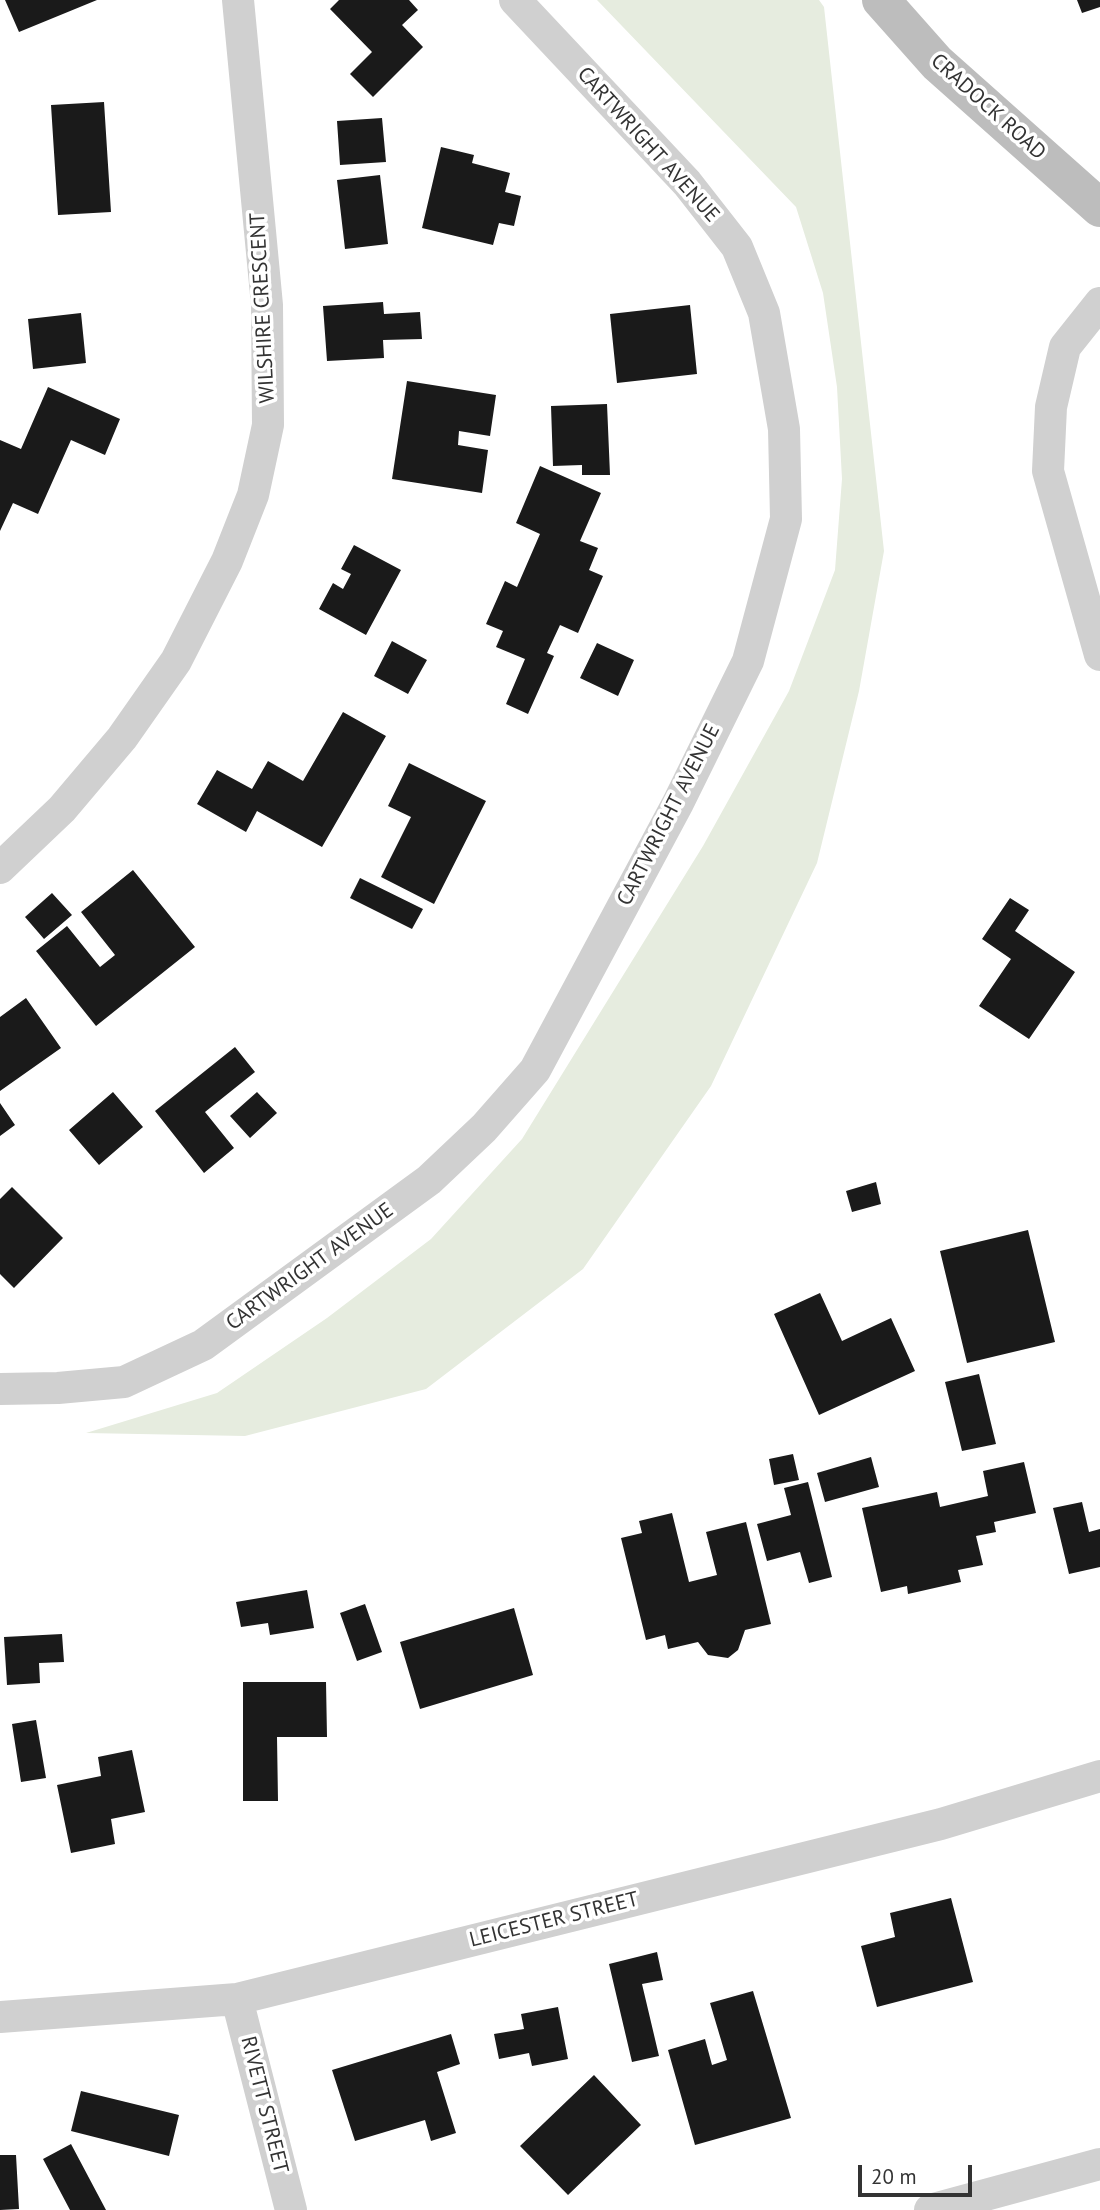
<!DOCTYPE html>
<style>
body{margin:0}
#map{position:relative;width:1100px;height:2210px;overflow:hidden;background:#fff;font-family:"PT Sans",sans-serif}
canvas{display:block}
.scale{position:absolute;left:858px;top:2165px;width:114px;height:32px;box-sizing:border-box;border:4px solid #333;border-top:0;padding-left:9px;font-size:21px;line-height:24px;white-space:nowrap;color:#333;-webkit-text-stroke:5px #fff;paint-order:stroke}
</style>
<div id="map">
<canvas width="1100" height="2210"></canvas>
<div class="scale">20 m</div>
</div>
<script>
const c = document.querySelector('canvas').getContext('2d');
c.lineJoin = 'round';
function paint(path, color) { c.fillStyle = color; c.fill(path, 'evenodd'); }
const poly = rows => new Path2D(rows.map(r => 'M' + r).join(''));
function trace(path, color, width, dash) { c.strokeStyle = color; c.lineWidth = width; c.lineCap = dash ? 'butt' : 'round'; c.setLineDash(dash || []); c.stroke(path); }
function drawText(font, color, halo, rows, align = 'center') {
  c.font = font + ' "PT Sans",sans-serif'; c.lineWidth = 7; c.setLineDash([]); c.textBaseline = 'middle'; c.strokeStyle = halo; c.fillStyle = color; for (const [text, x, y, turn = 0] of rows) {
    c.save(); c.translate(x, y); c.rotate((+turn || 0) * Math.PI / 180); c.textAlign = isNaN(turn) ? turn : align; if (halo) c.strokeText(text, 0, 0); c.fillText(text, 0, 0); c.restore();
  }
}
paint(poly([
 [597,0,819,0,824,7,884,551,859,691,817,863,711,1086,583,1269,426,1389,245,1436,86,1433,217,1393,327,1318,431,1239,522,1139,703,846,789,691,835,570,842,479,837,387,823,293,796,207]
]), '#e6ecdf');
paint(poly([
 [5,0,97,0,19,32],
 [339,0,409,0,418,10,402,25,423,47,373,97,350,74,372,52,330,9],
 [1077,0,1100,0,1100,7,1082,13],
 [104,102,111,212,58,215,51,105],
 [382,118,386,162,340,165,337,121],
 [441,147,474,155,472,163,510,173,505,192,521,196,514,226,499,223,493,245,422,228],
 [380,175,388,244,345,249,337,180],
 [383,302,384,314,420,312,422,339,383,340,384,358,327,361,323,306],
 [690,305,697,374,617,383,610,314],
 [81,313,86,363,33,369,28,319],
 [407,381,496,395,490,436,459,431,458,445,488,450,482,493,392,479],
 [48,387,120,419,105,455,71,440,38,514,13,503,0,531,0,440,21,449],
 [607,404,610,475,582,475,582,465,553,466,551,406],
 [540,466,601,493,580,541,598,548,589,570,603,576,578,633,560,625,547,653,554,656,528,714,506,704,525,659,496,647,503,631,486,624,505,581,517,587,540,534,516,523],
 [354,545,401,570,366,635,319,609,333,583,343,589,351,574,341,569],
 [392,641,427,660,408,694,374,676],
 [597,643,634,660,618,696,580,678],
 [343,712,386,736,322,847,257,811,246,832,197,804,217,770,252,789,268,761,303,781],
 [409,763,486,801,434,904,381,877,411,817,388,806],
 [133,870,195,947,96,1026,36,951,67,926,100,967,115,955,81,912],
 [360,878,423,909,412,929,350,898],
 [52,893,72,915,44,939,25,917],
 [1010,898,1029,910,1015,931,1075,972,1029,1039,979,1006,1011,959,982,939],
 [26,998,61,1048,0,1091,0,1017],
 [235,1047,255,1072,205,1112,234,1148,204,1173,155,1111],
 [113,1092,143,1127,99,1165,69,1130],
 [257,1092,277,1113,250,1138,230,1116],
 [0,1103,15,1125,0,1136],
 [876,1182,881,1204,852,1212,846,1191],
 [12,1187,63,1238,14,1288,0,1274,0,1199],
 [1028,1230,1055,1342,967,1363,940,1251],
 [820,1293,842,1341,891,1318,915,1371,819,1415,774,1314],
 [979,1374,996,1444,962,1451,945,1382],
 [793,1454,799,1480,774,1485,769,1459],
 [871,1457,879,1487,825,1502,817,1473],
 [1024,1462,1036,1513,994,1522,996,1532,976,1536,983,1565,958,1570,961,1582,908,1594,907,1586,881,1592,862,1508,937,1492,940,1507,988,1496,983,1471],
 [808,1482,832,1577,809,1583,800,1552,767,1561,757,1524,791,1515,784,1488],
 [1082,1502,1089,1532,1100,1529,1100,1567,1069,1574,1053,1508],
 [672,1513,689,1582,717,1575,706,1532,746,1522,771,1624,745,1630,738,1650,728,1658,708,1655,698,1642,668,1649,665,1635,646,1640,621,1538,642,1533,639,1521],
 [307,1590,314,1628,270,1635,268,1623,241,1627,236,1602],
 [365,1604,382,1652,357,1661,340,1613],
 [514,1608,533,1675,420,1709,400,1642],
 [62,1634,64,1662,39,1663,40,1683,7,1685,4,1637],
 [243,1682,326,1682,327,1737,277,1737,278,1801,243,1801],
 [36,1720,46,1778,21,1782,12,1724],
 [132,1750,145,1812,111,1819,115,1844,71,1853,57,1785,101,1776,98,1757],
 [951,1898,973,1982,877,2007,861,1946,895,1937,890,1913],
 [657,1952,663,1980,642,1984,659,2056,632,2062,609,1964],
 [753,1991,791,2118,695,2145,668,2050,705,2039,712,2065,727,2060,710,2003],
 [558,2007,568,2059,532,2066,529,2053,499,2059,494,2034,524,2029,521,2014],
 [451,2034,460,2064,437,2072,456,2133,431,2141,425,2120,355,2141,332,2070],
 [594,2075,641,2125,568,2195,520,2146],
 [81,2091,179,2115,169,2156,71,2131],
 [71,2144,106,2210,70,2210,43,2159],
 [0,2155,16,2155,19,2209,0,2210]
]), '#1a1a1a');
trace(poly([
 [1100,303,1065,347,1051,407,1048,471,1100,655],
 [0,868,62,809,122,738,176,661,227,561,253,495,268,425,267,305,238,0],
 [0,1389,58,1388,124,1382,203,1345,429,1180,484,1128,535,1070,678,803,748,661,786,519,784,429,764,313,737,247,687,183,515,0],
 [237,1999,291,2210],
 [0,2017,237,1999,941,1824,1100,1776],
 [930,2210,1100,2164]
]), '#d0d0d0', 32);
trace(poly([
 [881,0,937,63,1100,208]
]), '#bdbdbd', 38);
drawText('21px', '#333', '#fff', [
 ["CRADOCK ROAD",988,107,42],
 ["CARTWRIGHT AVENUE",648,145,48],
 ["WILSHIRE CRESCENT",263,308,-93],
 ["CARTWRIGHT AVENUE",669,815,-63],
 ["CARTWRIGHT AVENUE",310,1267,-36],
 ["LEICESTER STREET",554,1920,-14],
 ["RIVETT STREET",264,2105,76]
]);
</script>
